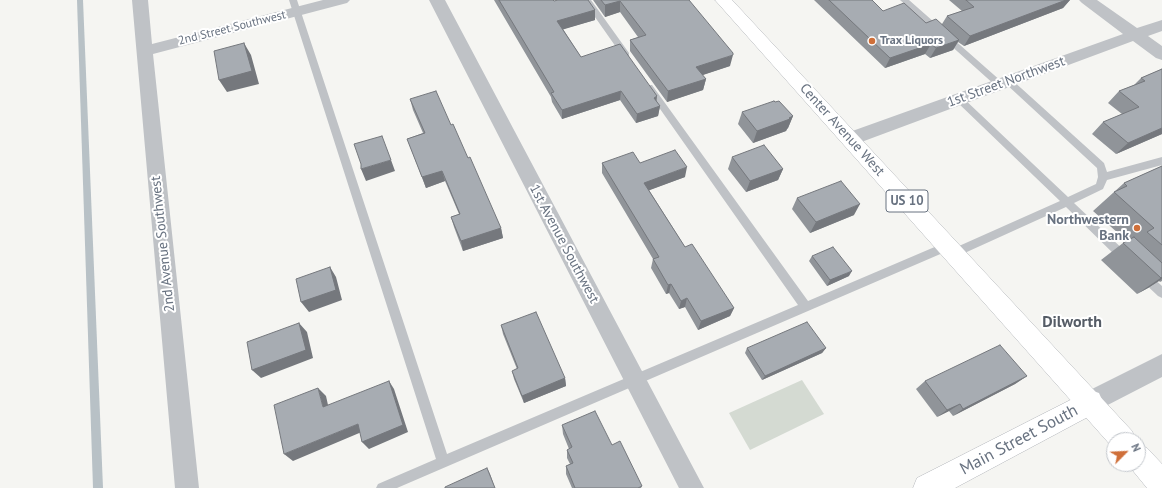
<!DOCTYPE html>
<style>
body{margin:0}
#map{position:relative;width:1162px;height:488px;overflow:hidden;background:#f5f5f2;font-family:"PT Sans",sans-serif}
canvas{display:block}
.north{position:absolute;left:1106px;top:432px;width:40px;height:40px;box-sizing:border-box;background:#fff;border:1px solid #c3c7cc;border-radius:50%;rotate:66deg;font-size:11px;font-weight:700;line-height:16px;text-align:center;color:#687280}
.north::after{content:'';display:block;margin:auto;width:14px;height:18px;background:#cf6f39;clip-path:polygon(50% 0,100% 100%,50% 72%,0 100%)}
</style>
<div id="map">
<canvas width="1162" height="488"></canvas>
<div class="north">N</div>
</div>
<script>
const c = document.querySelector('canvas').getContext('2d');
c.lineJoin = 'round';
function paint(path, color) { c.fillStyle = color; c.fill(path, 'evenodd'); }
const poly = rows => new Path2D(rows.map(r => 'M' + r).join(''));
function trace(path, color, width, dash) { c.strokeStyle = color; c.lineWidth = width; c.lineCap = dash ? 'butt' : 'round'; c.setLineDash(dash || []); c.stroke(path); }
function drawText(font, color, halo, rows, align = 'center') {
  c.font = font + ' "PT Sans",sans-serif'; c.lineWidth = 4; c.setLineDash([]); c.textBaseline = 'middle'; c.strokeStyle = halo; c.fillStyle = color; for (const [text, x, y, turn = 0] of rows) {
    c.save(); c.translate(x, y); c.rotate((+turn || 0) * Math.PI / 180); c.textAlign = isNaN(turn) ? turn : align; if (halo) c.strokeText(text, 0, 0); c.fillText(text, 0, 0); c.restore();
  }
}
paint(poly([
 [802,380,824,414,750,450,729,413]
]), '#d4dad2');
paint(poly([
 [77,0,83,0,103,488,93,488,77,0]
]), '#b8c1c6');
const secondary = poly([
 [1090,390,1099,393,1103,402,1099,411,955,488,913,488,917,478,1090,390]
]);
const primary = poly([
 [715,0,732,0,1132,431,1136,440,1114,440,1114,449,715,0],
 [1138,444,1147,448,1162,464,1162,488,1147,488,1129,466,1128,464,1138,464,1138,444]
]);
trace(secondary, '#b2b5ba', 1);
trace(primary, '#b3b6ba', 1);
paint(poly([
 [289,0,297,0,447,454,798,305,646,89,645,87,646,85,652,85,808,301,944,243,948,242,952,243,953,246,952,249,397,488,376,488,378,484,436,459,289,0],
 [583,0,591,0,629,53,629,57,623,57,583,0],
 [900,0,909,0,1002,82,1003,84,1002,86,996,86,900,0],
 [1008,78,1011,79,1104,163,1107,172,1162,157,1162,165,1107,180,1103,189,1074,203,1129,255,1130,258,1129,261,1125,262,1121,261,1066,207,958,256,954,257,950,256,949,253,950,250,1060,201,956,101,955,99,956,97,962,97,1068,197,1096,184,1098,177,1097,168,1005,83,1004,81,1005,79,1008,78],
 [1144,272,1148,273,1162,286,1162,298,1158,296,1140,279,1139,276,1140,273,1144,272]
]), '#bfc2c6');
paint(poly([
 [132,0,148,0,152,44,323,0,350,0,347,3,153,54,199,488,175,488,132,0],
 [429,0,445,0,704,488,679,488,429,0],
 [1079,0,1097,0,1137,28,1162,20,1162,31,1148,36,1162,46,1162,60,1156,58,1133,41,856,144,850,146,844,144,841,139,844,134,1123,34,1082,3,1079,0],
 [1162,354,1162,377,1098,410,1090,413,1082,410,1078,402,1082,394,1162,354]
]), '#bfc2c6');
paint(secondary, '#fff');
paint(primary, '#fff');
paint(poly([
 [494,0,553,0,554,1,595,10,595,20,563,29,581,57,656,101,660,106,658,116,636,123,620,100,562,119,552,102,551,97],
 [593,0,689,0,730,66,702,75,706,79,703,90,667,102,630,51,630,40,638,37,620,12,605,17],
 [814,0,872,0,883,11,926,23,942,24,947,16,962,11,949,0,1070,0,1063,8,964,46,958,42,953,50,930,58,925,54,885,68],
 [1162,69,1162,134,1116,154,1092,134,1103,122,1122,114,1108,103,1119,91,1134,85,1141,78],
 [410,99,451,125,501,228,503,238,463,251,454,227,451,217,459,214,445,181,426,188,411,149,407,139,423,133,413,110],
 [742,112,793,116,788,128,787,129,786,131,753,143,738,124],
 [732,157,783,169,778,180,746,192,728,169],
 [602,163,640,163,685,177,649,190,685,247,734,308,730,316,698,330,685,307,679,309,669,293,666,294,651,268,653,259,602,173],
 [1162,166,1162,281,1160,282,1159,281,1148,288,1137,294,1101,260,1123,243,1127,241,1093,211,1124,183],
 [797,198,854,215,810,233,792,209],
 [812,256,849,276,827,286,809,261],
 [501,325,565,378,566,386,524,403,514,379,512,371,517,369,503,334],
 [747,348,826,348,822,353,762,380,745,353],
 [1027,376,1015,384,953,416,949,411,937,417,916,389,925,381],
 [562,425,612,445,642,486,641,488,572,488,566,474,566,466,570,464,567,458,567,450,569,449,563,434]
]), '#909499');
paint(poly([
 [1066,0,1070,0,1063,8,964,46,970,36],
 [620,1,620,12,605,17,605,5],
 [595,10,595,20,558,31,557,21],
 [959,40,953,50,930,58,936,48],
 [244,43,251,55,259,84,227,92,219,80],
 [931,44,925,54,885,68,890,58],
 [733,55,730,66,694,78,696,67],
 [706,79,703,90,667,102,668,91],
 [621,91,620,100,562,119,562,110],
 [657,96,656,106,654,98],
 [660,106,658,116,636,123,637,114],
 [793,116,788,128,787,129,786,131,753,143,757,131],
 [1162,128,1162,134,1116,154,1128,143],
 [391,160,395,171,366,181,361,169],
 [687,167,685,177,642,193,644,183],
 [783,169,778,180,746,192,750,181],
 [442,171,445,181,426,188,422,177],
 [860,204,854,215,810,233,816,222],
 [501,228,503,238,463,251,461,241],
 [330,267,336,277,342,300,309,312,301,302],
 [852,271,849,276,827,286,830,280],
 [1162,277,1162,279,1148,288,1137,294],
 [671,284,669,293,666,294,668,285],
 [687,298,685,307,679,309,681,301],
 [734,308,730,316,698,330,701,321],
 [299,323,307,332,313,358,261,378,252,370],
 [826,348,822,353,762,380,765,376],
 [1027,376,1015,384,953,416,963,409],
 [565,378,566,386,524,403,522,396],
 [389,381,394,389,408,432,369,449,362,442],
 [318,388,326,396,330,414,323,407],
 [960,404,949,411,937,417,947,410],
 [358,424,364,431,293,461,284,454],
 [487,468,490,474,495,488]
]), '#75787d');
const building = poly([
 [499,0,553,0,554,1,558,0,588,0,595,10,557,21,581,57,620,44,657,96,654,98,660,106,637,114,621,91,562,110,551,93,554,92,499,0],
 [601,0,689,0,733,53,733,55,696,67,706,79,668,91,630,40,646,35,620,1,605,5,601,0],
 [829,0,872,0,883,11,904,3,926,23,936,19,959,40,936,48,931,44,890,58,829,0],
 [966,0,1066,0,970,36,947,16,974,7,966,0],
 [244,43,252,71,219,80,214,51,244,43],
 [1162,69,1162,128,1128,143,1103,122,1139,107,1119,91,1145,81,1141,78,1162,69],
 [436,91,451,125,453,124,468,158,470,157,501,228,461,241,451,217,460,214,442,171,422,177,407,139,425,133,410,99,436,91],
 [774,101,775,102,779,101,793,116,789,118,790,119,757,131,742,112,774,101],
 [382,136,391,160,361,169,361,164,354,144,382,136],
 [764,145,783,169,750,181,732,157,764,145],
 [675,150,687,167,644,183,685,247,692,244,734,308,701,321,687,298,681,301,671,284,668,285,653,259,659,257,602,163,633,152,640,163,675,150],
 [1162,166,1162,245,1147,232,1154,228,1114,192,1127,186,1124,183,1162,166],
 [841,181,860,204,816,222,797,198,841,181],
 [1134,237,1162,263,1162,277,1161,278,1123,243,1134,237],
 [833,247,852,271,830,280,812,256,833,247],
 [330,267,336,290,301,302,296,279,330,267],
 [536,312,565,378,522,396,512,371,518,368,501,325,536,312],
 [807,322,826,348,765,376,747,348,807,322],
 [299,323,306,350,252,370,247,342,299,323],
 [1000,345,1027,376,963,409,960,404,947,410,925,381,1000,345],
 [389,381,403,425,362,442,358,424,284,454,274,405,318,388,323,407,389,381],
 [595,411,612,445,620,441,642,486,638,488,575,488,566,466,573,463,567,450,572,447,562,425,595,411],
 [487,468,495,488,445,488,445,487,487,468]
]);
paint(building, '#a7acb2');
trace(building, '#75787d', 1);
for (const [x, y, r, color] of [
 [872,41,4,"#cf6f39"],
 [1137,228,4,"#cf6f39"]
]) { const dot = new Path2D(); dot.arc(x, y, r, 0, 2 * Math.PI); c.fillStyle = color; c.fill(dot); trace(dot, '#fff', 1.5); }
drawText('12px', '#687280', '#fff', [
 ["2nd Street Southwest",232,28,-14]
]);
drawText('bold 12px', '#687280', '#fff', [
 ["Trax Liquors",880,41]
], 'left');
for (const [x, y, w] of [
 [907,201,42]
]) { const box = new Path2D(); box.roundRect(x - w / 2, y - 11, w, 22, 3); c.fillStyle = '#fff'; c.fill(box); trace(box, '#687280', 1); }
drawText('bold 13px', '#687280', null, [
 ["US 10",907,201]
]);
drawText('14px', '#687280', '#fff', [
 ["1st Street Northwest",1006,82,-20],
 ["Center Avenue West",842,130,48],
 ["2nd Avenue Southwest",163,244,-96],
 ["1st Avenue Southwest",564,244,62]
]);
drawText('bold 14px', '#687280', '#fff', [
 ["Northwestern",1129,220],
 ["Bank",1129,236]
], 'right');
drawText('bold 16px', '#555c66', '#fff', [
 ["Dilworth",1072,322]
]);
drawText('17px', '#687280', '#fff', [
 ["Main Street South",1019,440,-28]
]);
</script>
